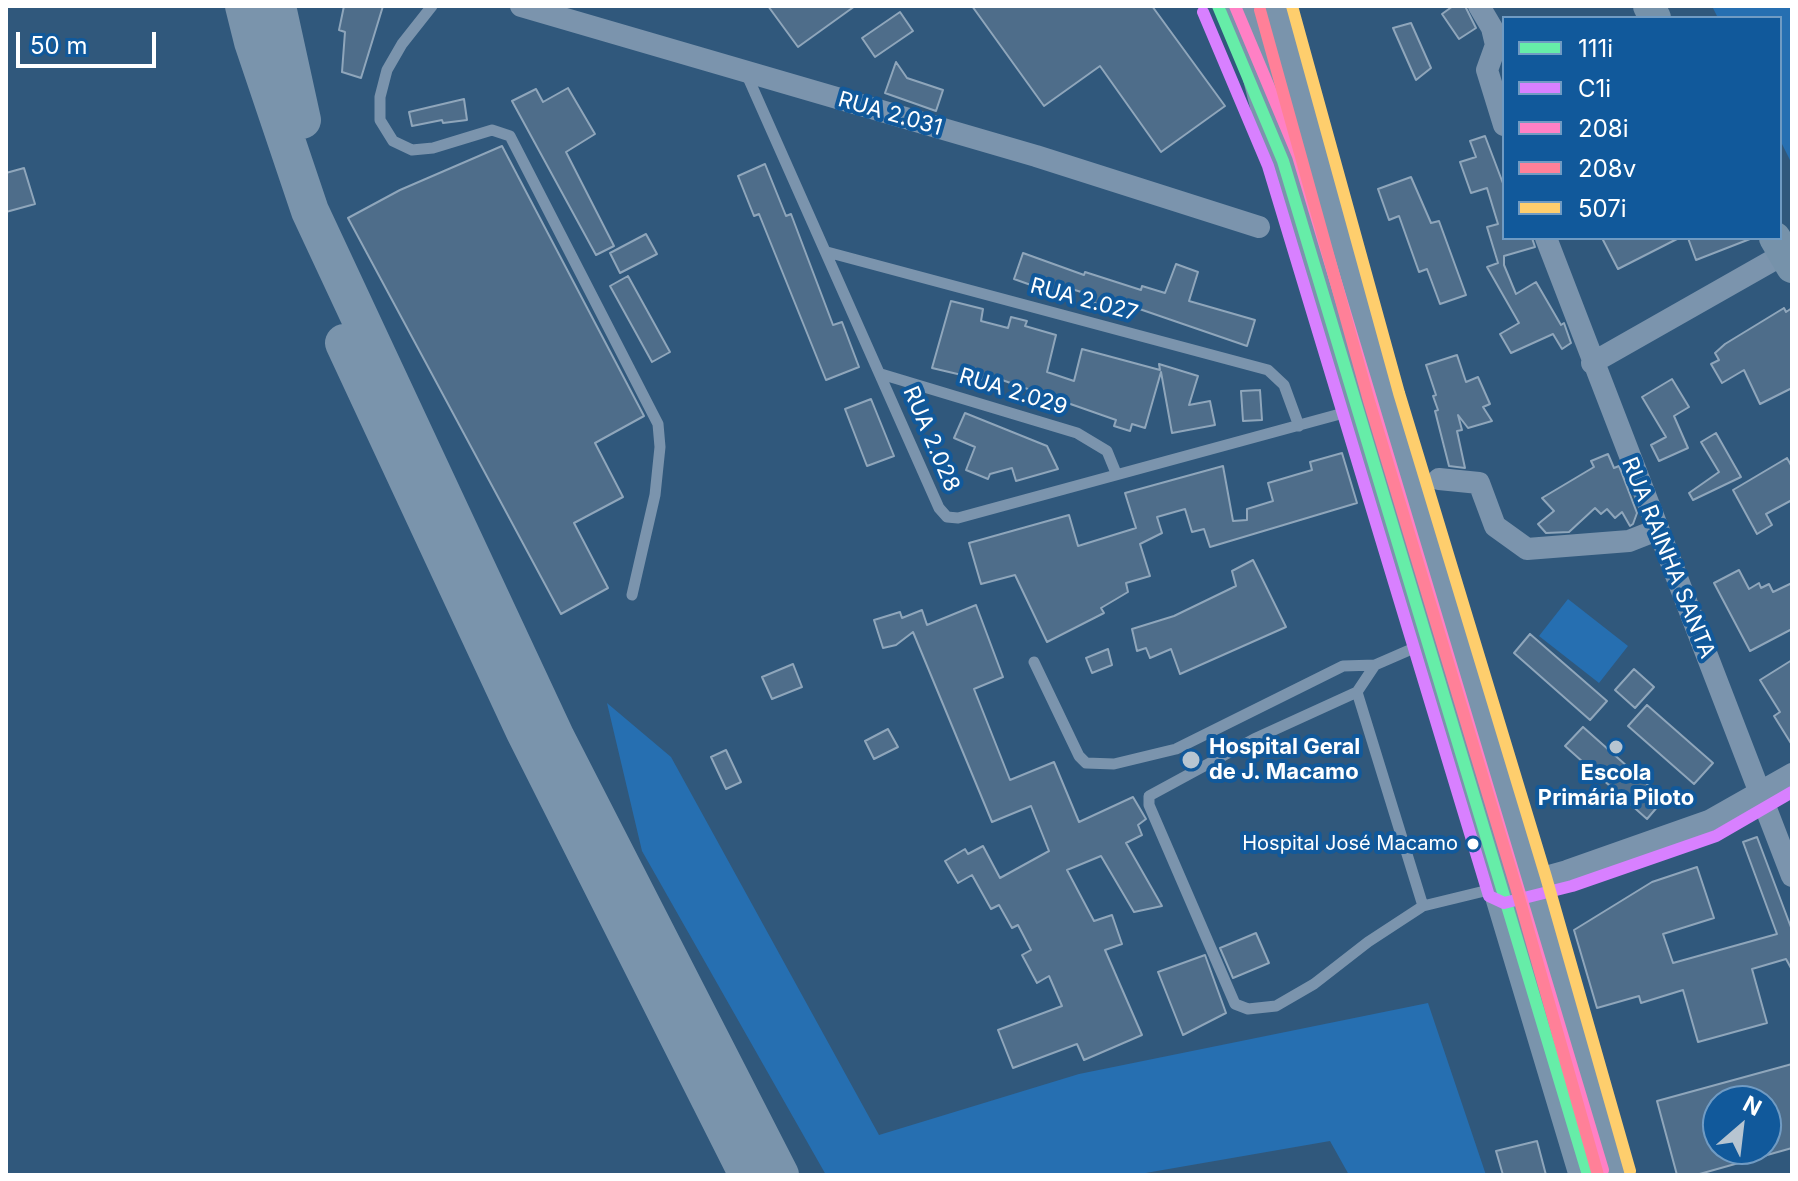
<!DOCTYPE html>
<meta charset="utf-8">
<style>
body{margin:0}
#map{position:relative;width:1798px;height:1181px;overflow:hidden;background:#30587c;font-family:Inter,sans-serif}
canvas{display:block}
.frame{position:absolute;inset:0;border:8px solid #fff;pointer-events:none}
.legend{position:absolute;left:1502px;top:16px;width:280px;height:224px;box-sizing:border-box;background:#11599b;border:2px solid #709bc3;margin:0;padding:10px 14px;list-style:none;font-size:24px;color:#fff}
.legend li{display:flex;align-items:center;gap:16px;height:40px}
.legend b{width:40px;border:2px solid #709bc3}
.north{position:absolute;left:1702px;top:1085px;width:80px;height:80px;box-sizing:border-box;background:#11599b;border:2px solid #709bc3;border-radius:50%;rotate:28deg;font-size:22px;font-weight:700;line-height:32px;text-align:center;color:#fff}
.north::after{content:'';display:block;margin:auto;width:28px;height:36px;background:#b7c5d1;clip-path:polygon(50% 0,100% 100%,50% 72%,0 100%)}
.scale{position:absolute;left:16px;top:32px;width:140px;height:36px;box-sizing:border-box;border:4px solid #fff;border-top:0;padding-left:10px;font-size:24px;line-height:28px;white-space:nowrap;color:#fff;-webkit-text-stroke:6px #11599b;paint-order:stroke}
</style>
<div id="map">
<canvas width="1798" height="1181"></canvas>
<div class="frame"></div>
<ul class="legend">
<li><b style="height:10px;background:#66eda8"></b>111i</li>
<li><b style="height:10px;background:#d880ff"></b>C1i</li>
<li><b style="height:10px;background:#ff80c5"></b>208i</li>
<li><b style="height:10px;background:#ff8098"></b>208v</li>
<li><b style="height:10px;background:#fece6d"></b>507i</li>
</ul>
<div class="north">N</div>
<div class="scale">50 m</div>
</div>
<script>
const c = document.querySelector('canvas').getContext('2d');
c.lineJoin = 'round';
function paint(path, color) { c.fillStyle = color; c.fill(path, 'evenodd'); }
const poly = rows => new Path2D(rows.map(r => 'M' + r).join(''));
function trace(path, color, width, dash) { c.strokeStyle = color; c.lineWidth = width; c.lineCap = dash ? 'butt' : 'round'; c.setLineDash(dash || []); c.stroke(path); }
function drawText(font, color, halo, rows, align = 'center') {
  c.font = font + ' Inter,sans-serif'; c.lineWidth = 8; c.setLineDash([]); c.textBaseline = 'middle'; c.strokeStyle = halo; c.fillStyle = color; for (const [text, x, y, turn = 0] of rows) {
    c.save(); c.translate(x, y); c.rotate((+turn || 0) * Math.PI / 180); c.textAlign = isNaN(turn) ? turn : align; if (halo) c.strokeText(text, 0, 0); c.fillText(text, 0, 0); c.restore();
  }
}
paint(poly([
 [1712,6,1792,6,1792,164,1780,140,1780,18,1718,18],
 [1568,599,1628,646,1599,683,1539,636],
 [607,703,671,757,879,1135,1079,1074,1428,1003,1486,1175,1349,1175,1330,1141,1134,1175,826,1175,642,851]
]), '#266fb1');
const building = poly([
 [344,6,383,6,361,78,342,72,345,32,339,30,344,6],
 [768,6,855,6,798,47,768,6],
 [972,6,1152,6,1225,106,1161,152,1100,66,1044,106,972,6],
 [1453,6,1465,6,1476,28,1459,39,1442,14,1453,6],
 [900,12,913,31,875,57,862,38,900,12],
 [1411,23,1431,68,1416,80,1393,28,1411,23],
 [896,62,907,78,943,90,936,111,885,93,896,62],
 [568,88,595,134,566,152,614,246,596,255,512,101,536,89,543,102,568,88],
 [464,99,467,120,443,123,442,120,412,126,409,112,464,99],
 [1485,136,1504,186,1504,238,1532,238,1535,247,1504,256,1504,265,1516,294,1536,282,1561,325,1564,323,1571,343,1562,349,1553,334,1511,353,1500,334,1519,323,1487,267,1498,263,1487,227,1498,224,1487,188,1471,193,1460,162,1476,157,1470,141,1485,136],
 [502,146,644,416,595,443,623,497,574,523,608,588,561,614,348,218,400,190,502,146],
 [765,164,786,216,791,214,833,325,842,322,859,367,826,380,759,214,754,216,738,176,765,164],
 [24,168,35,204,6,212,6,173,24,168],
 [1411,177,1431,223,1439,221,1466,295,1440,304,1427,269,1419,272,1399,216,1389,220,1378,189,1411,177],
 [646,234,657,254,620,273,610,253,646,234],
 [1602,238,1679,238,1618,269,1602,238],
 [1688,238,1750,238,1750,239,1696,260,1688,238],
 [1023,253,1084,275,1085,272,1141,290,1142,286,1165,293,1176,264,1198,272,1189,301,1255,320,1247,346,1122,303,1108,300,1106,307,1092,302,1094,296,1062,286,1059,295,1014,279,1023,253],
 [628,276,670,352,652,362,610,286,628,276],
 [951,301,983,309,981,321,1008,328,1011,317,1027,321,1025,326,1056,335,1047,372,1074,381,1082,349,1160,370,1159,364,1198,376,1189,405,1210,401,1215,425,1172,433,1161,372,1145,428,1132,424,1130,431,1114,426,1116,420,985,374,983,380,932,368,951,301],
 [1784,308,1786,312,1792,308,1792,388,1760,404,1744,370,1722,383,1711,364,1719,360,1715,353,1725,344,1784,308],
 [1457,355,1466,382,1478,377,1490,404,1483,407,1492,421,1468,428,1458,415,1462,430,1457,431,1465,468,1449,466,1435,411,1438,410,1433,396,1436,395,1426,365,1457,355],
 [1672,379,1689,407,1674,416,1688,448,1659,461,1651,445,1666,437,1642,397,1672,379],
 [1260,390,1262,420,1243,421,1241,391,1260,390],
 [871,399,894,456,867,466,845,409,871,399],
 [965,413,1047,446,1058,469,1016,481,1012,468,990,474,988,479,966,470,975,447,954,438,965,413],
 [1716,433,1741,477,1693,500,1689,493,1719,472,1701,442,1716,433],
 [1342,453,1357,503,1210,547,1204,529,1192,532,1185,509,1157,517,1162,533,1140,544,1150,576,1126,583,1128,592,1101,608,1104,613,1047,642,1015,575,981,584,969,543,1069,515,1078,546,1136,528,1125,493,1223,466,1233,521,1247,520,1247,509,1273,501,1268,483,1312,470,1310,462,1342,453],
 [1608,454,1614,468,1619,466,1637,513,1633,524,1630,526,1622,512,1615,518,1607,509,1601,514,1595,508,1569,532,1546,533,1538,524,1554,511,1542,498,1594,467,1591,461,1608,454],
 [1787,458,1792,467,1792,500,1766,514,1772,525,1757,534,1733,490,1787,458],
 [1253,560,1286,627,1180,674,1171,649,1150,658,1146,648,1137,651,1132,629,1174,616,1236,586,1232,571,1253,560],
 [1739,570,1749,589,1759,583,1761,588,1769,584,1773,592,1792,583,1792,629,1750,651,1714,583,1739,570],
 [976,605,1003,677,974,689,1010,780,1054,762,1079,822,1133,797,1146,819,1138,825,1142,835,1126,843,1162,906,1134,912,1101,856,1067,870,1094,921,1112,915,1122,944,1105,950,1142,1035,1084,1060,1077,1044,1013,1068,998,1030,1062,1006,1049,976,1037,983,1022,955,1031,950,1018,925,1012,928,999,905,991,909,972,875,958,883,945,861,965,849,968,854,983,846,1000,878,1049,851,1031,806,992,822,913,632,896,645,883,648,874,620,900,612,902,618,922,610,927,625,976,605],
 [1530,634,1607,701,1590,720,1514,653,1530,634],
 [1108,649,1112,665,1092,673,1086,658,1108,649],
 [1792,660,1792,745,1774,716,1780,712,1760,680,1792,660],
 [793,664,802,687,772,699,762,677,793,664],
 [1634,669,1654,687,1635,708,1615,690,1634,669],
 [1647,705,1713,763,1694,784,1628,726,1647,705],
 [1583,727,1664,799,1647,819,1565,746,1583,727],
 [888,729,898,747,874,759,865,741,888,729],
 [726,750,741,782,726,789,711,757,726,750],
 [1757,837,1792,930,1792,970,1786,959,1752,969,1767,1023,1698,1042,1683,990,1641,1003,1639,996,1597,1008,1574,930,1652,882,1697,867,1714,918,1663,934,1673,963,1777,934,1743,842,1757,837],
 [1256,933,1269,963,1233,978,1220,948,1256,933],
 [1205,955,1226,1013,1183,1035,1158,972,1205,955],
 [1792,1064,1792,1148,1696,1175,1677,1175,1657,1101,1792,1064],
 [1718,1101,1766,1101,1766,1149,1718,1149,1718,1101],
 [1537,1141,1546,1175,1503,1175,1496,1151,1537,1141]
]);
paint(building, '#4e6d8a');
trace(building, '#8fa6bb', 2);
trace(poly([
 [432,6,402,44,387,70,380,97,380,120,393,141,412,150,433,148,492,130,510,136,658,424,660,447,655,495,632,595],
 [746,73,939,508,947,517,958,518,1351,411],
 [827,252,1268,370,1284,385,1299,426],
 [881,374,1077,433,1107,451,1116,473],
 [1034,662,1079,756,1086,763,1114,764,1176,749,1343,666,1375,665,1421,645],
 [1375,665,1357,692,1254,739,1149,796,1149,805,1235,1004,1248,1009,1276,1006,1314,984,1368,942,1423,906,1497,888],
 [1357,692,1423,906]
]), '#7b94ad', 11);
trace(poly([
 [521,6,1036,156,1259,227],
 [1479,6,1492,28,1496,45,1487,70,1504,125],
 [1546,238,1792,876],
 [1592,363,1784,254],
 [1439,479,1479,483,1495,526,1527,549,1629,541,1657,530],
 [1520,884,1567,871,1709,821,1792,774]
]), '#7b94ad', 22);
trace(poly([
 [1649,6,1655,18],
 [1775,238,1792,267]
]), '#7692aa', 32);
trace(poly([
 [244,6,253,42,310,211,556,738,780,1175],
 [277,6,302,120],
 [1244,6,1283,161,1588,1175],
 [1275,6,1384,397,1531,882,1615,1175],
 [344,343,525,732,748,1175]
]), '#7a94ac', 38);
trace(poly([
 [1218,6,1283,161,1588,1175]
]), '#66eda8', 12);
trace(poly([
 [1203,12,1268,166,1489,896,1504,903,1572,886,1716,836,1792,792]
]), '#d880ff', 12);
trace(poly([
 [1235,6,1298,156,1603,1170]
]), '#ff80c5', 12);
trace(poly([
 [1260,10,1369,401,1516,887,1598,1175]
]), '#ff8098', 12);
trace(poly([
 [1292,6,1399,393,1546,877,1630,1171]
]), '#fece6d', 12);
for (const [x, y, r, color] of [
 [1616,747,8,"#b7c5d1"],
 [1191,760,10,"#b7c5d1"],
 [1473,844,7,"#fff"]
]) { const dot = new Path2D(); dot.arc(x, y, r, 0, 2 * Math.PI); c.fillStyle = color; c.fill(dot); trace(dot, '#11599b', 3); }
drawText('20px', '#fff', '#11599b', [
 ["Hospital José Macamo",1458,844]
], 'right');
drawText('22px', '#fff', '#11599b', [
 ["RUA 2.031",890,114,16],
 ["RUA 2.027",1084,300,15],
 ["RUA 2.029",1013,392,17],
 ["RUA 2.028",931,439,67],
 ["RUA RAINHA SANTA",1668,558,68]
]);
drawText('bold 22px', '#fff', '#11599b', [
 ["Hospital Geral",1209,747],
 ["de J. Macamo",1209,772],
 ["Escola",1616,773,"center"],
 ["Primária Piloto",1616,798,"center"]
], 'left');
</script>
